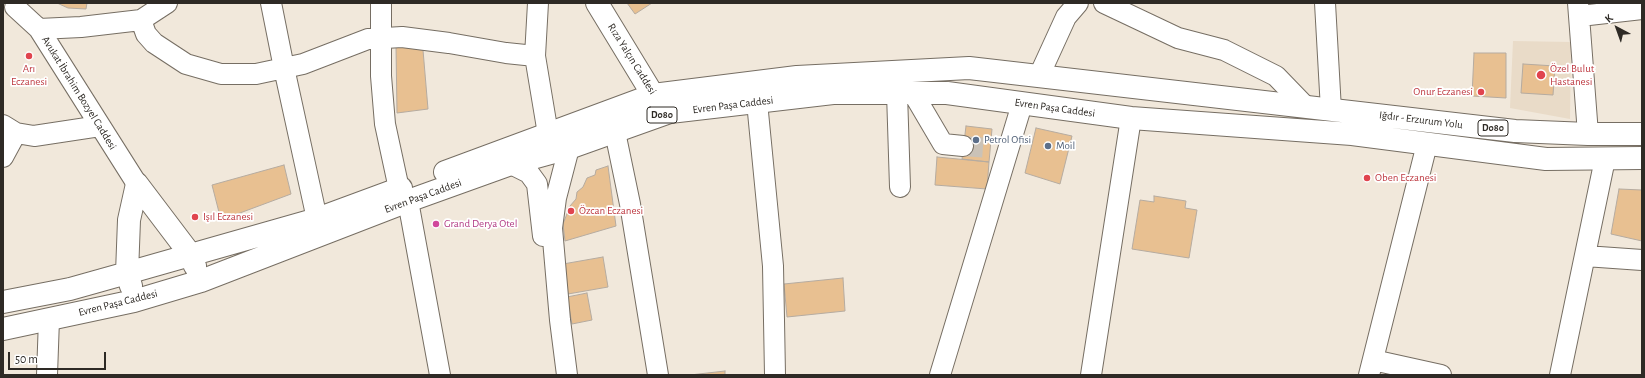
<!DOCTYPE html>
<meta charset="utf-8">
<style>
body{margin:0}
#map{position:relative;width:1645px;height:378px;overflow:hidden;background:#f1e8db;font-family:"Alegreya Sans",sans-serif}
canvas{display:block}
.frame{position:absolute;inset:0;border:4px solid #2e2a25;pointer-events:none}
.north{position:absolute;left:1597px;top:8px;width:40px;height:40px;-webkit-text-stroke:3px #fff;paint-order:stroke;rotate:319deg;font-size:11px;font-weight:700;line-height:16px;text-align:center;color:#2e2a25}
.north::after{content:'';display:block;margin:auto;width:14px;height:18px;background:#2e2a25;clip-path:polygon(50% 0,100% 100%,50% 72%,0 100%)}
.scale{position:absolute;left:8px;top:352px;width:98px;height:18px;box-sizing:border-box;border:2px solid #2e2a25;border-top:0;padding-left:5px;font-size:12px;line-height:14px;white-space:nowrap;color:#2e2a25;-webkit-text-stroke:3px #fff;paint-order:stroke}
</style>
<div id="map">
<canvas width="1645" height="378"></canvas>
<div class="frame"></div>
<div class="north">K</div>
<div class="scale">50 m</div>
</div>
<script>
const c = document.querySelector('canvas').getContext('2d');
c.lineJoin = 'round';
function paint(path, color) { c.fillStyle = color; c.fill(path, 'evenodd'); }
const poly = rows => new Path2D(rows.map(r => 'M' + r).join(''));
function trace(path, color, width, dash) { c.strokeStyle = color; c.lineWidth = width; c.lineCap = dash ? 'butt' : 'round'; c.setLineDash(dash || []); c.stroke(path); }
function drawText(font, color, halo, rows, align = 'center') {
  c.font = font + ' "Alegreya Sans",sans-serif'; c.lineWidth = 3.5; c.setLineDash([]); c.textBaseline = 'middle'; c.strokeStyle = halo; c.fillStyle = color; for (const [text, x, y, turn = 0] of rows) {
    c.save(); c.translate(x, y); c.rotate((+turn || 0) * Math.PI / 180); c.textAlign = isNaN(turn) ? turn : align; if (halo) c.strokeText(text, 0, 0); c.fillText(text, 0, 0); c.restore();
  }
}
paint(poly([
 [1513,41,1571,42,1570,119,1510,108]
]), '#e9dbc8');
const building = poly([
 [57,3,87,3,86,9,68,8,57,3],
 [627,3,652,3,635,14,627,3],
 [396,46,423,50,428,109,397,113,396,46],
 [1474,53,1506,53,1506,98,1472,96,1474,53],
 [1523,64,1555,66,1553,95,1521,93,1523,64],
 [966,126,992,129,989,162,962,159,966,126],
 [1036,128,1072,136,1060,184,1025,173,1036,128],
 [937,157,989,162,987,189,935,185,937,157],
 [284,165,291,194,221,220,212,185,284,165],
 [608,166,616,226,565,241,563,224,570,206,576,199,577,192,583,187,587,178,595,175,596,170,608,166],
 [1619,189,1642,190,1642,241,1611,234,1619,189],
 [1154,196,1186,201,1185,208,1197,210,1189,258,1132,249,1140,200,1154,202,1154,196],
 [603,257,608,287,568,294,563,264,603,257],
 [843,278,845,311,787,317,784,284,843,278],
 [587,293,592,320,572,324,567,297,587,293],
 [725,371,725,375,690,375,725,371]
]);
paint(building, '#e8c091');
trace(building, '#b5aba0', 1);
trace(poly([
 [963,146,990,148]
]), '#cac2b7', 20, [20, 10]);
const minor = poly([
 [271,3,284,68,317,219],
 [381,3,381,76,385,124,399,189],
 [538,3,535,56,548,134],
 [1104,3,1178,38,1224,50,1276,76,1306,107],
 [1325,3,1331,110],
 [1578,3,1588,134],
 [15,7,39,29,137,184],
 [1580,16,1642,9],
 [141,20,146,34,154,43,186,64,221,74,256,74,303,64,368,39,402,37,449,43,506,53,535,56],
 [39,29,81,27,141,20,167,3],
 [1039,76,1066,17,1078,3],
 [897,93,900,187],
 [913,93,943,144,963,146],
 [757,102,773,266,775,375],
 [3,125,16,133,34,136,100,126],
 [615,132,630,204,658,375],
 [3,157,16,133],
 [511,164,529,173,537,184,543,236],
 [408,201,440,375],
 [1585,256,1642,260],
 [1373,360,1441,375],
 [47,375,49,319],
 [567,375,560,320,552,228,556,198,569,148],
 [940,375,1022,104],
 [1091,375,1131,118],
 [1369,375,1427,144],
 [1560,375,1605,159]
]);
const major = poly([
 [597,3,653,95,666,109]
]);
const highway = poly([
 [445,172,653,95,797,77,969,68,1515,131,1588,134,1642,134],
 [137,184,190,254,195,266],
 [131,286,127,273,129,220,137,184],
 [3,302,70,289,127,273,317,219,401,188],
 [3,329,134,301,201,281,408,201,511,164,569,148,670,112,833,93,947,93,1131,118,1352,134,1546,159,1642,158]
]);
trace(minor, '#766e63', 22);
trace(major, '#766e63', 24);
trace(highway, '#766e63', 24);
trace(minor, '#fff', 20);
trace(major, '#fff', 22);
trace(highway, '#fff', 22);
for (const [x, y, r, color] of [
 [29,56,4,"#e0444e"],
 [1541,75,5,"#e0444e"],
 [1481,92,4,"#e0444e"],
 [976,140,4,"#5c6f8a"],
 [1048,146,4,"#5c6f8a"],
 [1367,178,4,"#e0444e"],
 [571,211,4,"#e0444e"],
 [195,217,4,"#e0444e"],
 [436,224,4,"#d1479c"]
]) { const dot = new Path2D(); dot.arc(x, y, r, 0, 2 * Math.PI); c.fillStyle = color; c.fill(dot); trace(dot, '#fff', 1.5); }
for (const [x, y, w] of [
 [662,115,30],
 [1493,128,30]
]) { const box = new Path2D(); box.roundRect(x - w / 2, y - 8, w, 16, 3); c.fillStyle = '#fff'; c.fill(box); trace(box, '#2e2a25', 1); }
drawText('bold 10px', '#2e2a25', null, [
 ["D080",662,115],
 ["D080",1493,128]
]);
drawText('11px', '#2e2a25', '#fff', [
 ["Rıza Yalçın Caddesi",632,59,58],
 ["Avukat İbrahim Bozyel Caddesi",79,93,58],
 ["Evren Paşa Caddesi",733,105,-7],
 ["Evren Paşa Caddesi",1055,108,8],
 ["Iğdır - Erzurum Yolu",1421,120,7],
 ["Evren Paşa Caddesi",423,196,-20],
 ["Evren Paşa Caddesi",118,303,-14]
]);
drawText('11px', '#be3a42', '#fff', [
 ["Arı",29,69,"center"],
 ["Eczanesi",29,82,"center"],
 ["Özel Bulut",1550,69],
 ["Hastanesi",1550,82],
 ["Onur Eczanesi",1473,92,"right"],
 ["Oben Eczanesi",1375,178],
 ["Özcan Eczanesi",579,211],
 ["Işıl Eczanesi",203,217]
], 'left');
drawText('11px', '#4e5e75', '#fff', [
 ["Petrol Ofisi",984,140],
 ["Moil",1056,146]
], 'left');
drawText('11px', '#b23c85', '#fff', [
 ["Grand Derya Otel",444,224]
], 'left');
</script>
